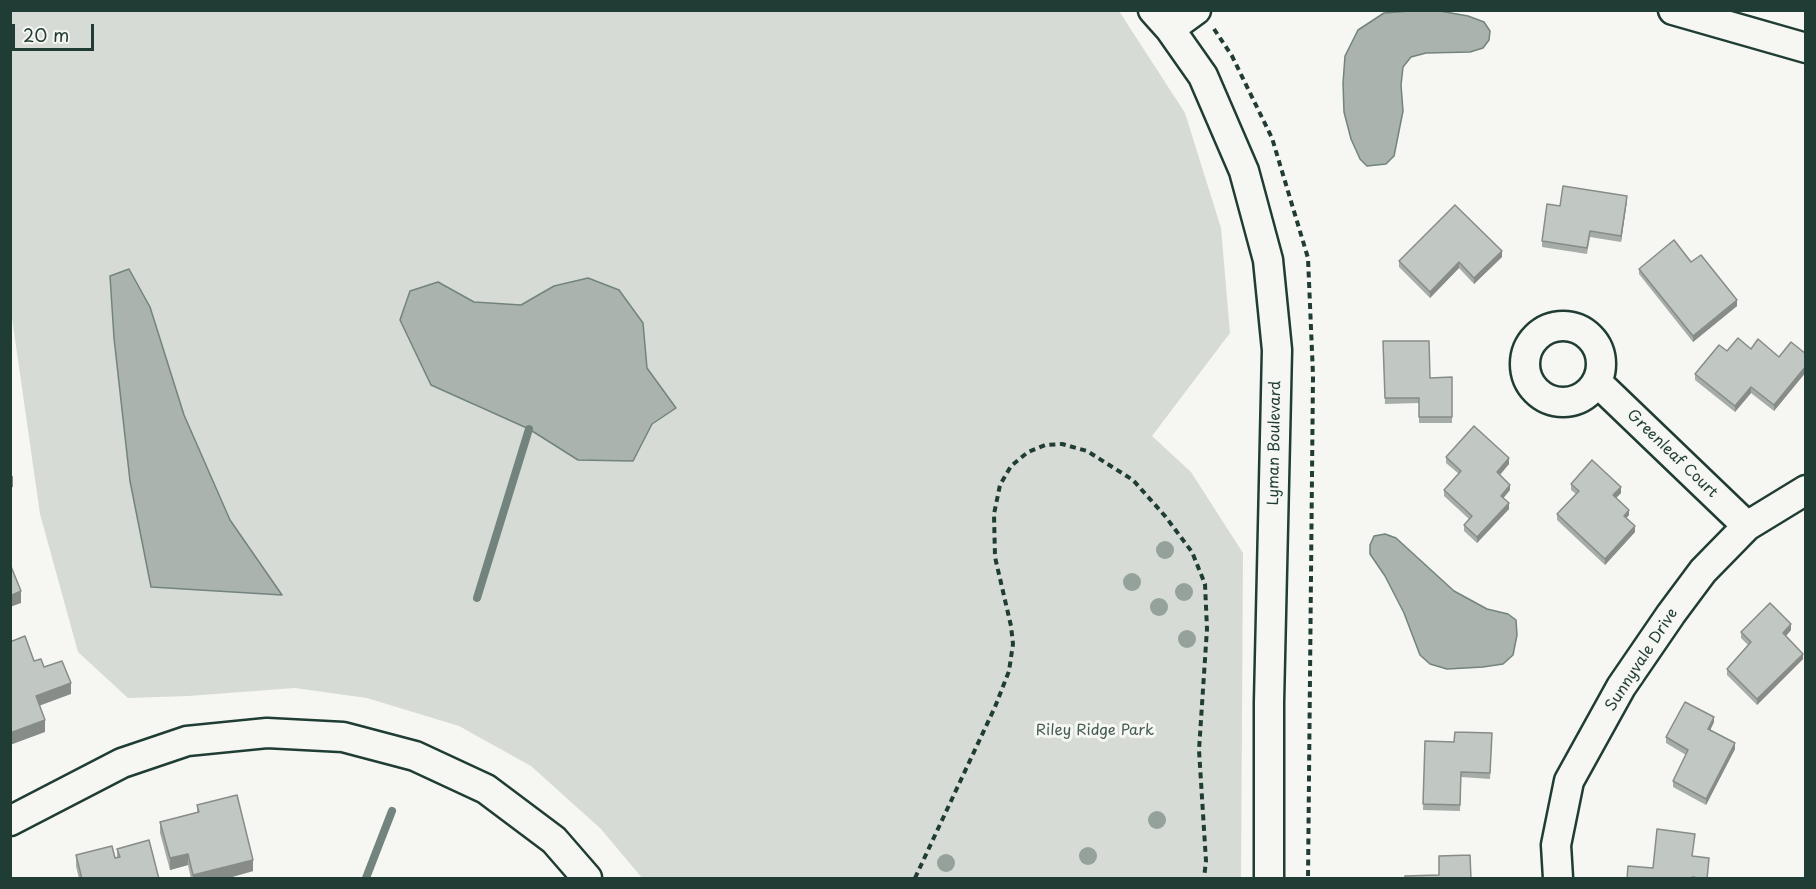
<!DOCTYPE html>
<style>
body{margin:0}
#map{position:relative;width:1816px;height:889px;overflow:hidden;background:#f6f6f2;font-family:"Playpen Sans",sans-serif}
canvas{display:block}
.frame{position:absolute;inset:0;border:12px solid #1f3d34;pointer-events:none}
.scale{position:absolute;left:12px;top:24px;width:82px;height:27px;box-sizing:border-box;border:3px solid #1f3d34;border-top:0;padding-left:8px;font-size:18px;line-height:21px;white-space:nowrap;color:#1f3d34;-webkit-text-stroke:4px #f6f6f2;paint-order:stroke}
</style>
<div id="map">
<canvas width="1816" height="889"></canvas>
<div class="frame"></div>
<div class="scale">20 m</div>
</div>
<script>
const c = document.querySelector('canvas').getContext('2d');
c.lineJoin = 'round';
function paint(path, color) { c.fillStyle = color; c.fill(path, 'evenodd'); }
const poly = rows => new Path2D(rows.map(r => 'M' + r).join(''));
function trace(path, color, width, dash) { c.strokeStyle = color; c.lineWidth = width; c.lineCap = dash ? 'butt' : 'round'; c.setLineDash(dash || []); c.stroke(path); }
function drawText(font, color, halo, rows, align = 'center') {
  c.font = font + ' "Playpen Sans",sans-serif'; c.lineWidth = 6; c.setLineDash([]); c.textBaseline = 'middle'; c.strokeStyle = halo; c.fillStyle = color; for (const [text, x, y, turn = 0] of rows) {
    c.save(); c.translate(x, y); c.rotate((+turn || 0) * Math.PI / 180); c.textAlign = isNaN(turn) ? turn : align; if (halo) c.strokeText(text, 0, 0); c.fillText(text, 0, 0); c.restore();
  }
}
paint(poly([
 [10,11,1119,11,1185,113,1221,228,1230,333,1152,436,1191,472,1243,553,1241,878,642,878,601,829,531,766,459,726,367,698,295,688,188,696,128,698,78,652,40,514,10,304],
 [439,283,474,302,521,305,554,286,643,323,647,368,675,408,652,424,633,461,578,460,529,429,473,405],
 [150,307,184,415,230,520,282,595,151,587,130,481,114,338]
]), '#d6dbd6');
const water = poly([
 [1410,11,1440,11,1468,16,1484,22,1490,31,1489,40,1483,48,1470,52,1426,53,1411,57,1403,67,1401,85,1403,111,1394,156,1386,164,1367,166,1360,159,1351,139,1344,112,1343,83,1345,56,1358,30,1384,13,1410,11],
 [129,269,150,307,184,415,230,520,282,595,151,587,130,481,114,338,110,276,129,269],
 [588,278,619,290,643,323,647,368,676,408,652,424,633,461,578,460,529,429,431,385,400,320,410,291,438,282,474,302,521,305,554,286,588,278],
 [1385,534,1396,538,1454,591,1487,609,1508,614,1516,620,1517,635,1513,655,1503,664,1483,667,1447,669,1430,664,1420,655,1404,613,1385,576,1370,554,1370,545,1374,536,1385,534]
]);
paint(water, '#aab3ae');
trace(water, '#72847d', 1.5);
trace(poly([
 [477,598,529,429],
 [366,878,392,811]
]), '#72847d', 8);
const minor = poly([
 [1153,10,1170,29,1203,76,1244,171,1268,260,1277,350,1269,702,1269,878],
 [1673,10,1806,48],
 [1170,29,1196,10],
 '1525 364a38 38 0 1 1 76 0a38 38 0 1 1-76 0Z',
 [1598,383,1747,526],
 [10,821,122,763,187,741,267,733,343,737,415,756,486,789,554,840,587,878],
 [1558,878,1556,845,1569,781,1621,687,1671,614,1703,571,1747,526,1806,490]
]);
trace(minor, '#1f3d34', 33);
trace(poly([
 [1214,29,1232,56,1272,138,1308,258,1313,375,1308,878],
 [915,878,995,707,1009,671,1013,644,1011,626,995,557,994,514,1000,485,1011,466,1028,452,1045,445,1062,444,1087,451,1133,480,1165,516,1192,552,1205,584,1207,629,1199,750,1206,861,1204,878]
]), '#1f3d34', 4, [6, 4.5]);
trace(minor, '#f6f6f2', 28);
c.fillStyle = '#94a29b';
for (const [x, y] of [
 [1165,550],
 [1132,582],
 [1184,592],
 [1159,607],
 [1187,639],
 [1157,820],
 [1088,856],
 [946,863]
]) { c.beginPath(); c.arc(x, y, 9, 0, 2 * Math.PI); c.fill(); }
paint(poly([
 [1627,201,1621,242,1590,237,1587,254,1542,247,1542,241,1560,206],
 [1502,257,1474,284,1459,268,1430,298,1399,267,1399,261],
 [1691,262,1737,306,1693,342,1639,274,1639,269],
 [1383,341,1430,378,1452,377,1452,423,1419,423,1419,403,1385,404],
 [1751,349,1779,357,1806,354,1806,372,1774,411,1751,393,1735,412,1695,380,1695,374],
 [1446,457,1509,464,1500,475,1510,490,1503,498,1509,509,1477,543,1464,531,1464,525,1469,519,1444,496,1444,490,1459,474,1446,463],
 [1571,484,1621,493,1616,498,1629,515,1626,518,1635,532,1605,565,1557,520,1557,514,1576,494,1571,490],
 [1791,630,1786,636,1803,659,1757,705,1727,675,1727,669,1748,645,1741,638,1741,632],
 [1714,722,1710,730,1735,749,1706,805,1673,787,1673,781,1686,755,1666,743,1666,737],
 [1492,733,1490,779,1461,777,1460,811,1423,810,1425,741,1454,742],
 [197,805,253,871,225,879,191,879,188,865,170,870,160,833,160,822,197,812],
 [117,849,159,879,79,879,76,866,76,855,115,858,117,857]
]), '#a6aca8');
paint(poly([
 [1627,196,1627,201,1621,242,1621,236],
 [1502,251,1502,257,1474,284,1474,278],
 [1459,262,1459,268,1430,298,1430,292],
 [1737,300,1737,306,1693,342,1693,336],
 [1806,366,1806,372,1774,411,1774,405],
 [1751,387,1751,393,1735,412,1735,406],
 [1509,458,1509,464,1497,478,1497,472],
 [13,476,13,487,10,488,10,477],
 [1510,485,1510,490,1501,501,1501,496],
 [1621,487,1621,493,1613,501,1613,495],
 [1509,503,1509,509,1477,543,1477,537],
 [1629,510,1629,515,1624,521,1624,516],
 [1635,526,1635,532,1605,565,1605,559],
 [21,591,21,603,10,607,10,596],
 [1791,624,1791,630,1783,639,1783,633],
 [1803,654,1803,659,1757,705,1757,699],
 [71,683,71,694,36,707,36,696],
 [1714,717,1714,722,1708,735,1708,729],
 [45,720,45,732,10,745,10,733],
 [1735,743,1735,749,1706,805,1706,799],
 [188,854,188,865,170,870,170,858],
 [253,860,253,871,225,879,193,879,193,875]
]), '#878c88');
const building = poly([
 [1563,186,1627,196,1621,236,1590,231,1587,248,1542,241,1547,204,1560,206,1563,186],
 [1455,205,1502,251,1474,278,1459,262,1430,292,1399,261,1455,205],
 [1674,240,1691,262,1701,255,1737,300,1693,336,1639,269,1674,240],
 [1738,338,1751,349,1758,339,1779,357,1791,342,1806,354,1806,366,1774,405,1751,387,1735,406,1695,374,1719,345,1727,351,1738,338],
 [1383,341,1429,341,1430,378,1452,377,1452,417,1419,417,1419,398,1385,398,1383,341],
 [1474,426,1509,458,1497,472,1510,485,1501,496,1509,503,1477,537,1464,525,1472,516,1444,490,1461,471,1446,457,1474,426],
 [1592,460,1621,487,1613,495,1629,510,1624,516,1635,526,1605,559,1557,514,1579,491,1571,484,1592,460],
 [10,564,21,591,10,596,10,564],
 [1770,603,1791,624,1783,633,1803,654,1757,699,1727,669,1751,642,1741,632,1770,603],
 [25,636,34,661,41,659,44,667,62,661,71,683,36,696,45,720,10,733,10,642,25,636],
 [1685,702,1714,717,1708,729,1735,743,1706,799,1673,781,1688,750,1666,737,1685,702],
 [1455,732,1492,733,1490,773,1461,772,1460,805,1423,804,1425,741,1454,742,1455,732],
 [237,795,253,860,193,875,188,854,170,858,160,822,199,812,197,805,237,795],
 [1657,829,1695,834,1692,856,1709,858,1707,879,1692,877,1691,879,1627,879,1628,866,1653,868,1657,829],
 [149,840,159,879,82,879,76,855,112,846,115,858,120,857,117,849,149,840],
 [1470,855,1471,879,1405,879,1405,876,1439,875,1439,856,1470,855]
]);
paint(building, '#c1c8c3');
trace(building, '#878c88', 1.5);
drawText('15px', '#1f3d34', '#f6f6f2', [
 ["Lyman Boulevard",1275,443,-89],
 ["Greenleaf Court",1672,454,44],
 ["Sunnyvale Drive",1642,660,-57]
]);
drawText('15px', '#445d54', '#f6f6f2', [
 ["Riley Ridge Park",1095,731]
]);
</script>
